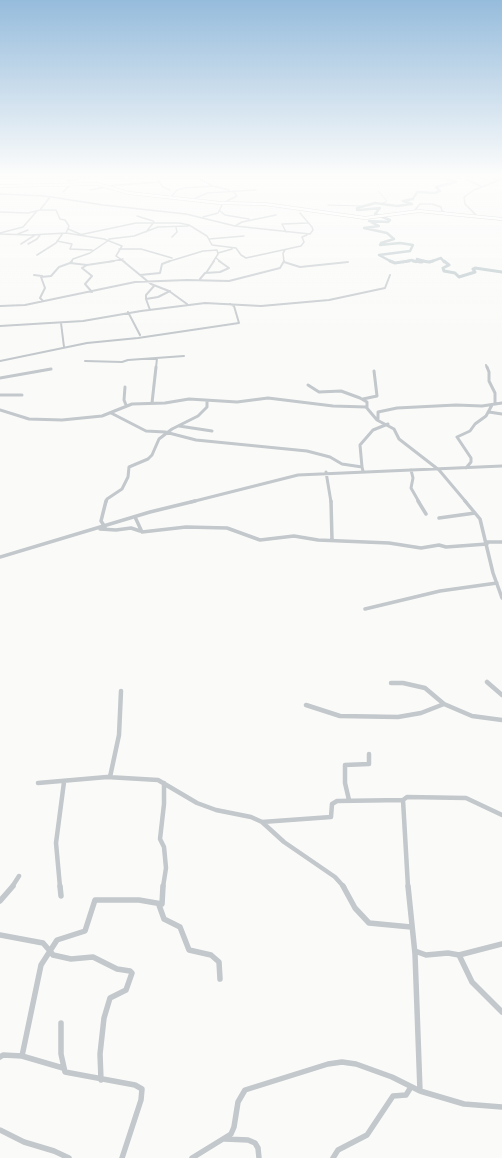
<!DOCTYPE html>
<style>
body{margin:0}
canvas{display:block;background:#fafaf8}
</style>
<canvas width="502" height="1158"></canvas>
<script>
const c = document.querySelector('canvas').getContext('2d');
c.lineJoin = 'round';
const poly = rows => new Path2D(rows.map(r => 'M' + r).join(''));
function trace(path, color, width, dash) { c.strokeStyle = color; c.lineWidth = width; c.lineCap = dash ? 'butt' : 'round'; c.setLineDash(dash || []); c.stroke(path); }
trace(poly([
 [378,191,387,201,381,204],
 [328,205,360,206]
]), '#bbc7cb', 1);
trace(poly([
 [392,262,379,255,410,251,413,245,400,243,380,245,381,243,394,239,387,233,364,228,379,226,369,221,388,222,390,220,375,214,380,208,360,210,357,210,357,208,375,203,397,206,412,204,403,201,413,199,417,192,435,193,440,191,436,187,456,182,442,177],
 [403,262,412,260,416,262],
 [420,262,417,261,417,259,427,262],
 [430,262,441,258,444,262]
]), '#bbc7cb', 2.5);
trace(poly([
 [390,261,395,263,409,261],
 [413,261,422,262,417,261],
 [423,261,429,262,433,261],
 [444,261,449,265,443,268,444,271,455,273,459,277,475,272,473,269,475,268,502,272]
]), '#bbc7cb', 3);
const primary = poly([
 [0,186,97,184,129,193,220,203,265,204,365,218,419,211,502,219]
]);
trace(primary, '#b5babe', 3.5);
trace(poly([
 [61,177,69,181,89,177],
 [156,177,160,182],
 [462,177,482,187],
 [198,178,211,185],
 [466,178,501,179],
 [159,182,163,187,170,190],
 [90,190,117,185,160,182],
 [63,192,71,184],
 [0,194,45,196,103,205,186,214,235,226,310,234,313,230,312,227,300,213],
 [171,197,177,190,184,188,213,186,229,190],
 [192,200,207,193,256,190],
 [40,210,50,197],
 [220,211,225,215,249,219],
 [414,211,420,204,432,204,441,207,442,211,446,213],
 [0,212,28,213,40,210,56,210,60,219,65,220,69,226,66,233],
 [137,216,153,221],
 [477,216,465,204,464,197,474,190,502,179],
 [203,217,218,213,223,203,237,196,233,191],
 [235,226,242,222,276,215],
 [68,229,80,234],
 [146,232,154,222],
 [286,232,282,224,308,223],
 [0,233,23,227,37,211],
 [0,234,30,235,66,233,104,239,122,246,116,256,125,262],
 [18,234,28,230],
 [79,235,136,223,179,223,189,225,207,236,212,245,236,248,241,255,246,258,301,246,304,242,302,237,307,235],
 [172,237,177,232,176,227],
 [109,239,134,236,158,227,188,226],
 [209,239,244,236],
 [57,241,72,244,70,249,92,250],
 [21,244,35,235],
 [28,244,37,239,40,235],
 [119,249,141,249,172,258],
 [218,253,232,249],
 [37,255,56,243,63,233],
 [216,258,221,262],
 [71,262,73,259,90,253,109,240],
 [108,262,123,259],
 [167,262,203,251,217,250,218,254,213,262],
 [284,262,283,253,285,250]
]), '#c3c8cc', 1.5);
trace(poly([
 [123,261,151,284,169,291,187,304],
 [284,262,300,267,348,262],
 [70,263,72,261],
 [87,265,82,268,92,276,85,284,92,292],
 [87,265,114,261],
 [206,273,214,261],
 [34,275,42,276],
 [140,275,160,273,162,264,170,261],
 [200,279,205,273,220,272,229,268,219,261],
 [154,286,146,295,146,299,158,297,170,291],
 [146,299,150,310],
 [43,301,40,298,45,288,41,277,51,276,59,267,70,263,87,265],
 [0,306,25,305,135,282,187,280,229,281,280,268,284,261],
 [128,312,140,335],
 [61,323,64,347],
 [0,326,83,321,141,311,205,303,261,306,329,300,385,288,390,275],
 [0,361,87,343,138,338,239,323,234,306,230,304],
 [85,361,122,362,128,360,184,356],
 [486,365,487,368],
 [156,368,157,358]
]), '#c3c8cc', 2);
trace(poly([
 [487,367,489,372,489,381,495,393,495,404],
 [0,378,51,369],
 [308,385,319,392,341,391,360,398,367,402,367,408],
 [125,387,124,400,126,405],
 [0,395,22,395],
 [363,399,377,396,374,371],
 [152,403,156,367],
 [0,410,29,419,62,420,102,416,132,404,165,403,189,399,237,402,268,398,333,406,366,407,377,420,394,429,399,439,439,470,466,502],
 [489,412,502,414],
 [111,413,146,431,165,432,196,440,307,451,330,457,342,464,362,467,363,471],
 [378,420,378,412,397,408,456,405,482,406,502,403],
 [179,426,212,431],
 [362,467,360,445,373,430,388,424],
 [466,468,471,462,471,458,457,437,470,431,475,424,486,416,492,405],
 [411,470,413,478,411,488,419,502],
 [326,472,331,502],
 [106,502,107,499,122,489,128,477,129,467,148,459,152,455,159,439,172,429,198,416,207,407,207,401],
 [191,502,298,475,502,466]
]), '#c3c8cc', 3);
trace(poly([
 [331,501,332,540],
 [418,501,426,514],
 [465,501,480,519,493,573,502,598],
 [135,517,142,532,186,527,227,528,260,540,294,536,318,540,389,543,421,548,439,545,446,547,487,544],
 [439,518,475,513],
 [105,527,101,521,106,501],
 [100,529,116,530,131,528,140,531],
 [487,542,502,542],
 [0,557,150,512,195,501],
 [365,609,440,591,497,583]
]), '#c3c8cc', 3.5);
trace(poly([
 [487,682,502,695],
 [391,683,403,683,425,688,444,704],
 [306,705,340,716,398,717,421,713,444,704,472,716,502,720],
 [110,777,119,735,121,691],
 [38,783,107,777,158,780,197,803,216,810,251,817,262,822,331,817,332,804,337,801,403,800,407,797,466,798,502,815],
 [349,800,345,783,345,765,369,764,369,754],
 [403,800,408,887],
 [262,822,284,842,335,877,344,887],
 [12,887,19,876],
 [60,887,56,843,64,782],
 [163,887,166,868,164,847,160,839,164,804,164,783]
]), '#c3c8cc', 4.5);
trace(poly([
 [60,886,61,896],
 [343,886,355,908,369,923,411,927],
 [408,886,415,954,420,1091],
 [0,901,13,886],
 [159,905,164,919,180,927,189,950,211,955,219,962,220,979],
 [0,935,43,943,50,951,41,965,22,1056],
 [415,951,426,955,448,953,459,955,472,982,502,1012],
 [459,955,502,944],
 [61,1023,61,1054,65,1072,135,1085,142,1089,141,1100,122,1158],
 [0,1057,3,1055,22,1056,63,1068],
 [101,1080,100,1054,104,1018,110,998,126,990,132,973,130,971,117,969,93,957,71,959,53,955,50,951,57,940,85,931,95,900,139,900,162,904,163,886],
 [0,1130,24,1142,54,1151,69,1158],
 [225,1139,248,1140,255,1143,258,1148,259,1158],
 [192,1158,231,1134,234,1127,238,1102,245,1090,328,1064,342,1062,356,1064,392,1077,420,1091,464,1104,502,1107],
 [333,1158,338,1150,367,1135,393,1096,406,1095,411,1087]
]), '#c3c8cc', 5.5);
trace(primary, '#fff', 2.5);
const sky = c.createLinearGradient(0, 0, 0, 339);
sky.addColorStop(0, '#96bcdc');
sky.addColorStop(0.52, '#fdfdfc');
sky.addColorStop(1, '#fdfdfc00');
c.fillStyle = sky;
c.fillRect(0, 0, 502, 339);
</script>
